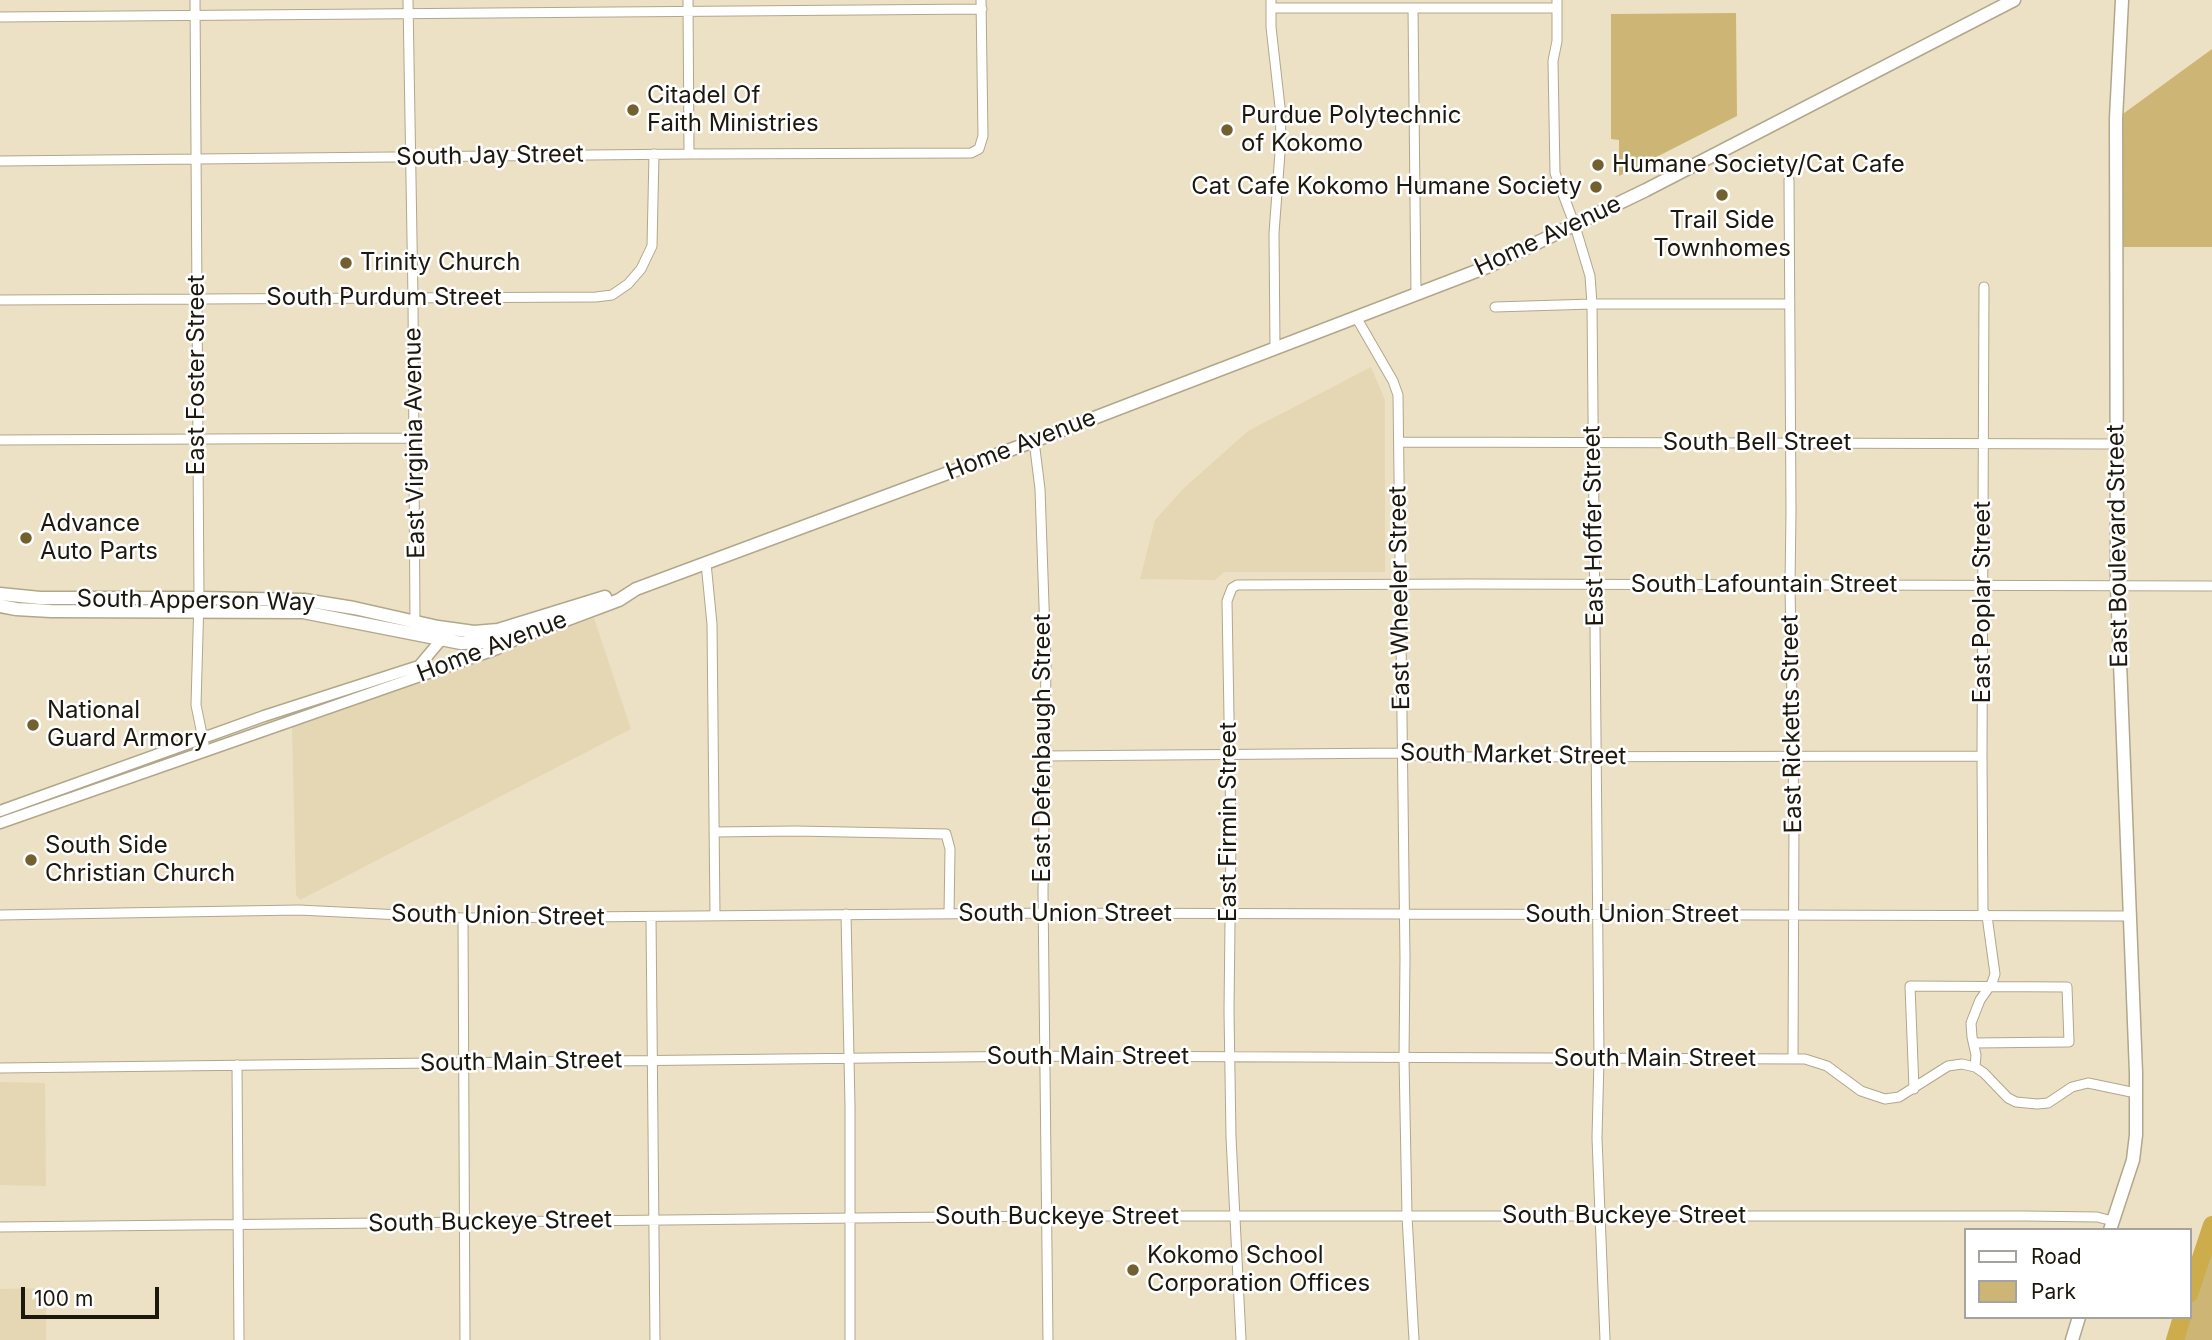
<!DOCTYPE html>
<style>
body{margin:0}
#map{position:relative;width:2212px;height:1340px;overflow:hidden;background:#ece1c4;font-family:Inter,sans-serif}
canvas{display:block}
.legend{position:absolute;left:1964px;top:1228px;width:228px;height:91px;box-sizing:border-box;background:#fff;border:2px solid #a4a39f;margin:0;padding:9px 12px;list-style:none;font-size:21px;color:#1c180e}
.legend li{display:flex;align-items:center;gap:14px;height:35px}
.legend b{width:35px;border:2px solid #a4a39f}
.scale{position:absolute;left:21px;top:1287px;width:138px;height:32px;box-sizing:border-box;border:4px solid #1c180e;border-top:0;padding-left:9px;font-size:21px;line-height:24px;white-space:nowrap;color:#1c180e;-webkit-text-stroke:5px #fff;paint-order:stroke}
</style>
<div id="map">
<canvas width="2212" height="1340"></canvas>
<ul class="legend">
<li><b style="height:9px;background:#fff"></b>Road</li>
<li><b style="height:19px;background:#cdb575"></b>Park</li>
</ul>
<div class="scale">100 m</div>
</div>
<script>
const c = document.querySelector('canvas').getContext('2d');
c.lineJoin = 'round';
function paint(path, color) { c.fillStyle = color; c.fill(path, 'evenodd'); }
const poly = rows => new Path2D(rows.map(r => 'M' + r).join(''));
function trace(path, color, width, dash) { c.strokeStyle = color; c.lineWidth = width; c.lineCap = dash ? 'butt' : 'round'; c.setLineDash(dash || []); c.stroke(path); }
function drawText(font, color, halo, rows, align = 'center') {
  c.font = font + ' Inter,sans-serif'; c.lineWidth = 5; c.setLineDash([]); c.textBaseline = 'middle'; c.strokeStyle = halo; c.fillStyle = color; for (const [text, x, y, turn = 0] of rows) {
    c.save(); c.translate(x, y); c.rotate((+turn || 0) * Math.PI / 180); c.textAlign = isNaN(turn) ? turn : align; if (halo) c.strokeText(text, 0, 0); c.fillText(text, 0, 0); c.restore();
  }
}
paint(poly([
 [1371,367,1385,400,1385,572,1224,572,1215,580,1140,579,1155,520,1184,488,1248,431],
 [594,618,631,729,300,900,296,895,292,725],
 [0,1082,45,1083,46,1186,0,1185],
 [46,1288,46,1340,0,1340,0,1289]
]), '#e5d7b3');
paint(poly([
 [1736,13,1737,116,1619,176,1619,140,1611,139,1611,14],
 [2212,49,2212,247,2116,247,2116,119],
 [2212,1225,2212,1340,2175,1340,2182,1317,2189,1317,2189,1294]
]), '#cdb575');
trace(poly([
 [2189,1294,2212,1225],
 [2175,1340,2182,1317]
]), '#cdac4b', 18);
const minor = poly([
 [195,0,199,598,196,705,204,744],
 [408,0,413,298,415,626],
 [688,0,689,154],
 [1271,0,1271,27,1280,107,1281,139,1274,233,1275,348],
 [1557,0,1557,41,1553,61,1555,173,1575,226,1590,276,1592,304,1599,1059,1597,1138,1605,1340],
 [1272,8,1557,8],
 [1413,8,1416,294],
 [0,17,982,9],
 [0,161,689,154,971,153,979,149,983,136,981,0],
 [1789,180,1791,512,1790,585,1794,818,1793,1059],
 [0,300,596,297,612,295,628,284,641,269,652,246,654,154],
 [1495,307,1592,304,1790,304],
 [1356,317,1393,381,1398,395,1405,958,1404,1058,1407,1216,1414,1340],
 [0,440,413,438],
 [1034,441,1040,489,1046,663,1043,893,1048,1340],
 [1399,442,2115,444],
 [706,563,712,624,715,916],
 [1045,756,1402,753,1428,757,1982,756],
 [714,832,796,831,946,834,950,849,949,914],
 [846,914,850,1106,850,1340],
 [0,915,299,910,463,918,1042,913,2130,916],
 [651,917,655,1340],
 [463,918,465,1340],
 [237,1065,239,1340],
 [1975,1067,1976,1055,1972,1037,1971,1023,1980,1000,1992,983,1995,974,1987,916,1983,911,1982,756,1984,287],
 [0,1068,1045,1056,1805,1059,1827,1066,1861,1091,1885,1099,1899,1097,1948,1066,1962,1064,1975,1067,1984,1073,2008,1098,2016,1102,2037,1104,2048,1103,2072,1087,2088,1083,2136,1093],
 [1914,1089,1910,986,2067,987,2069,1042,1974,1043],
 [0,1227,1047,1216,2025,1216,2097,1217,2113,1221],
 [1241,1340,1231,1137,1229,1011,1231,834,1227,601,1232,588,1237,585,1470,584,2212,586]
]);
const tertiary = poly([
 [0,811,264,716,419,666,446,634],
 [0,823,497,649,515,640]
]);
const secondary = poly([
 [0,594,40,598,199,598,304,600,354,608,438,627,474,632,498,630,605,597],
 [0,606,16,609,51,611,303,612,461,643,494,642,531,633,619,600,636,589,1034,441,1487,267,1646,190,2014,0],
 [2110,1230,2133,1160,2136,1135,2136,1073,2117,585,2116,119,2122,0],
 [2072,1340,2079,1317]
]);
trace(minor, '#b1a78b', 11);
trace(tertiary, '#b1a78b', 13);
trace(secondary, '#b1a78b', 15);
trace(minor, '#fff', 9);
trace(tertiary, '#fff', 10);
trace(secondary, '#fff', 12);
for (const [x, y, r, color] of [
 [633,110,7,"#72612f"],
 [1227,130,7,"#72612f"],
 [1598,165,7,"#72612f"],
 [1596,187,7,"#72612f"],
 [1722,195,7,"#72612f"],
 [346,263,7,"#72612f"],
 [26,538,7,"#72612f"],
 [33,725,7,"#72612f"],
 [31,860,7,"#72612f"],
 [1133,1270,7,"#72612f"]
]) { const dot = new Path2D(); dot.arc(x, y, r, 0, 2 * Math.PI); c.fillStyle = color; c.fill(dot); trace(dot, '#fff', 2.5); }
drawText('24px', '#1c180e', '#fff', [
 ["Citadel Of",647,96],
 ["Faith Ministries",647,124],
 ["Purdue Polytechnic",1241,116],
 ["of Kokomo",1241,144],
 ["Humane Society/Cat Cafe",1612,165],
 ["Cat Cafe Kokomo Humane Society",1582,187,"right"],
 ["Trail Side",1722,221,"center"],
 ["Townhomes",1722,249,"center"],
 ["Trinity Church",360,263],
 ["Advance",40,524],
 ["Auto Parts",40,552],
 ["National",47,711],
 ["Guard Armory",47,739],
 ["South Side",45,846],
 ["Christian Church",45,874],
 ["Kokomo School",1147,1256],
 ["Corporation Offices",1147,1284]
], 'left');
drawText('24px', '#1c180e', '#fff', [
 ["South Jay Street",490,156,-1],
 ["Home Avenue",1548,236,-25],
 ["South Purdum Street",384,298],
 ["East Foster Street",197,375,-90],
 ["East Virginia Avenue",415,443,-91],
 ["South Bell Street",1757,443],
 ["Home Avenue",1021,445,-21],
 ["East Hoffer Street",1594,526,-91],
 ["East Boulevard Street",2118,546,-91],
 ["South Lafountain Street",1764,585],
 ["East Wheeler Street",1400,598,-91],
 ["South Apperson Way",196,601,1],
 ["East Poplar Street",1983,602,-90],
 ["Home Avenue",492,647,-21],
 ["East Ricketts Street",1792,724,-91],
 ["East Defenbaugh Street",1043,748,-90],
 ["South Market Street",1513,755,1],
 ["East Firmin Street",1229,822,-90],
 ["South Union Street",1065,914],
 ["South Union Street",1632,915],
 ["South Union Street",498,916,1],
 ["South Main Street",1088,1057],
 ["South Main Street",1655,1059],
 ["South Main Street",521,1062,-1],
 ["South Buckeye Street",1624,1216],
 ["South Buckeye Street",1057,1217],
 ["South Buckeye Street",490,1222,-1]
]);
</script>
